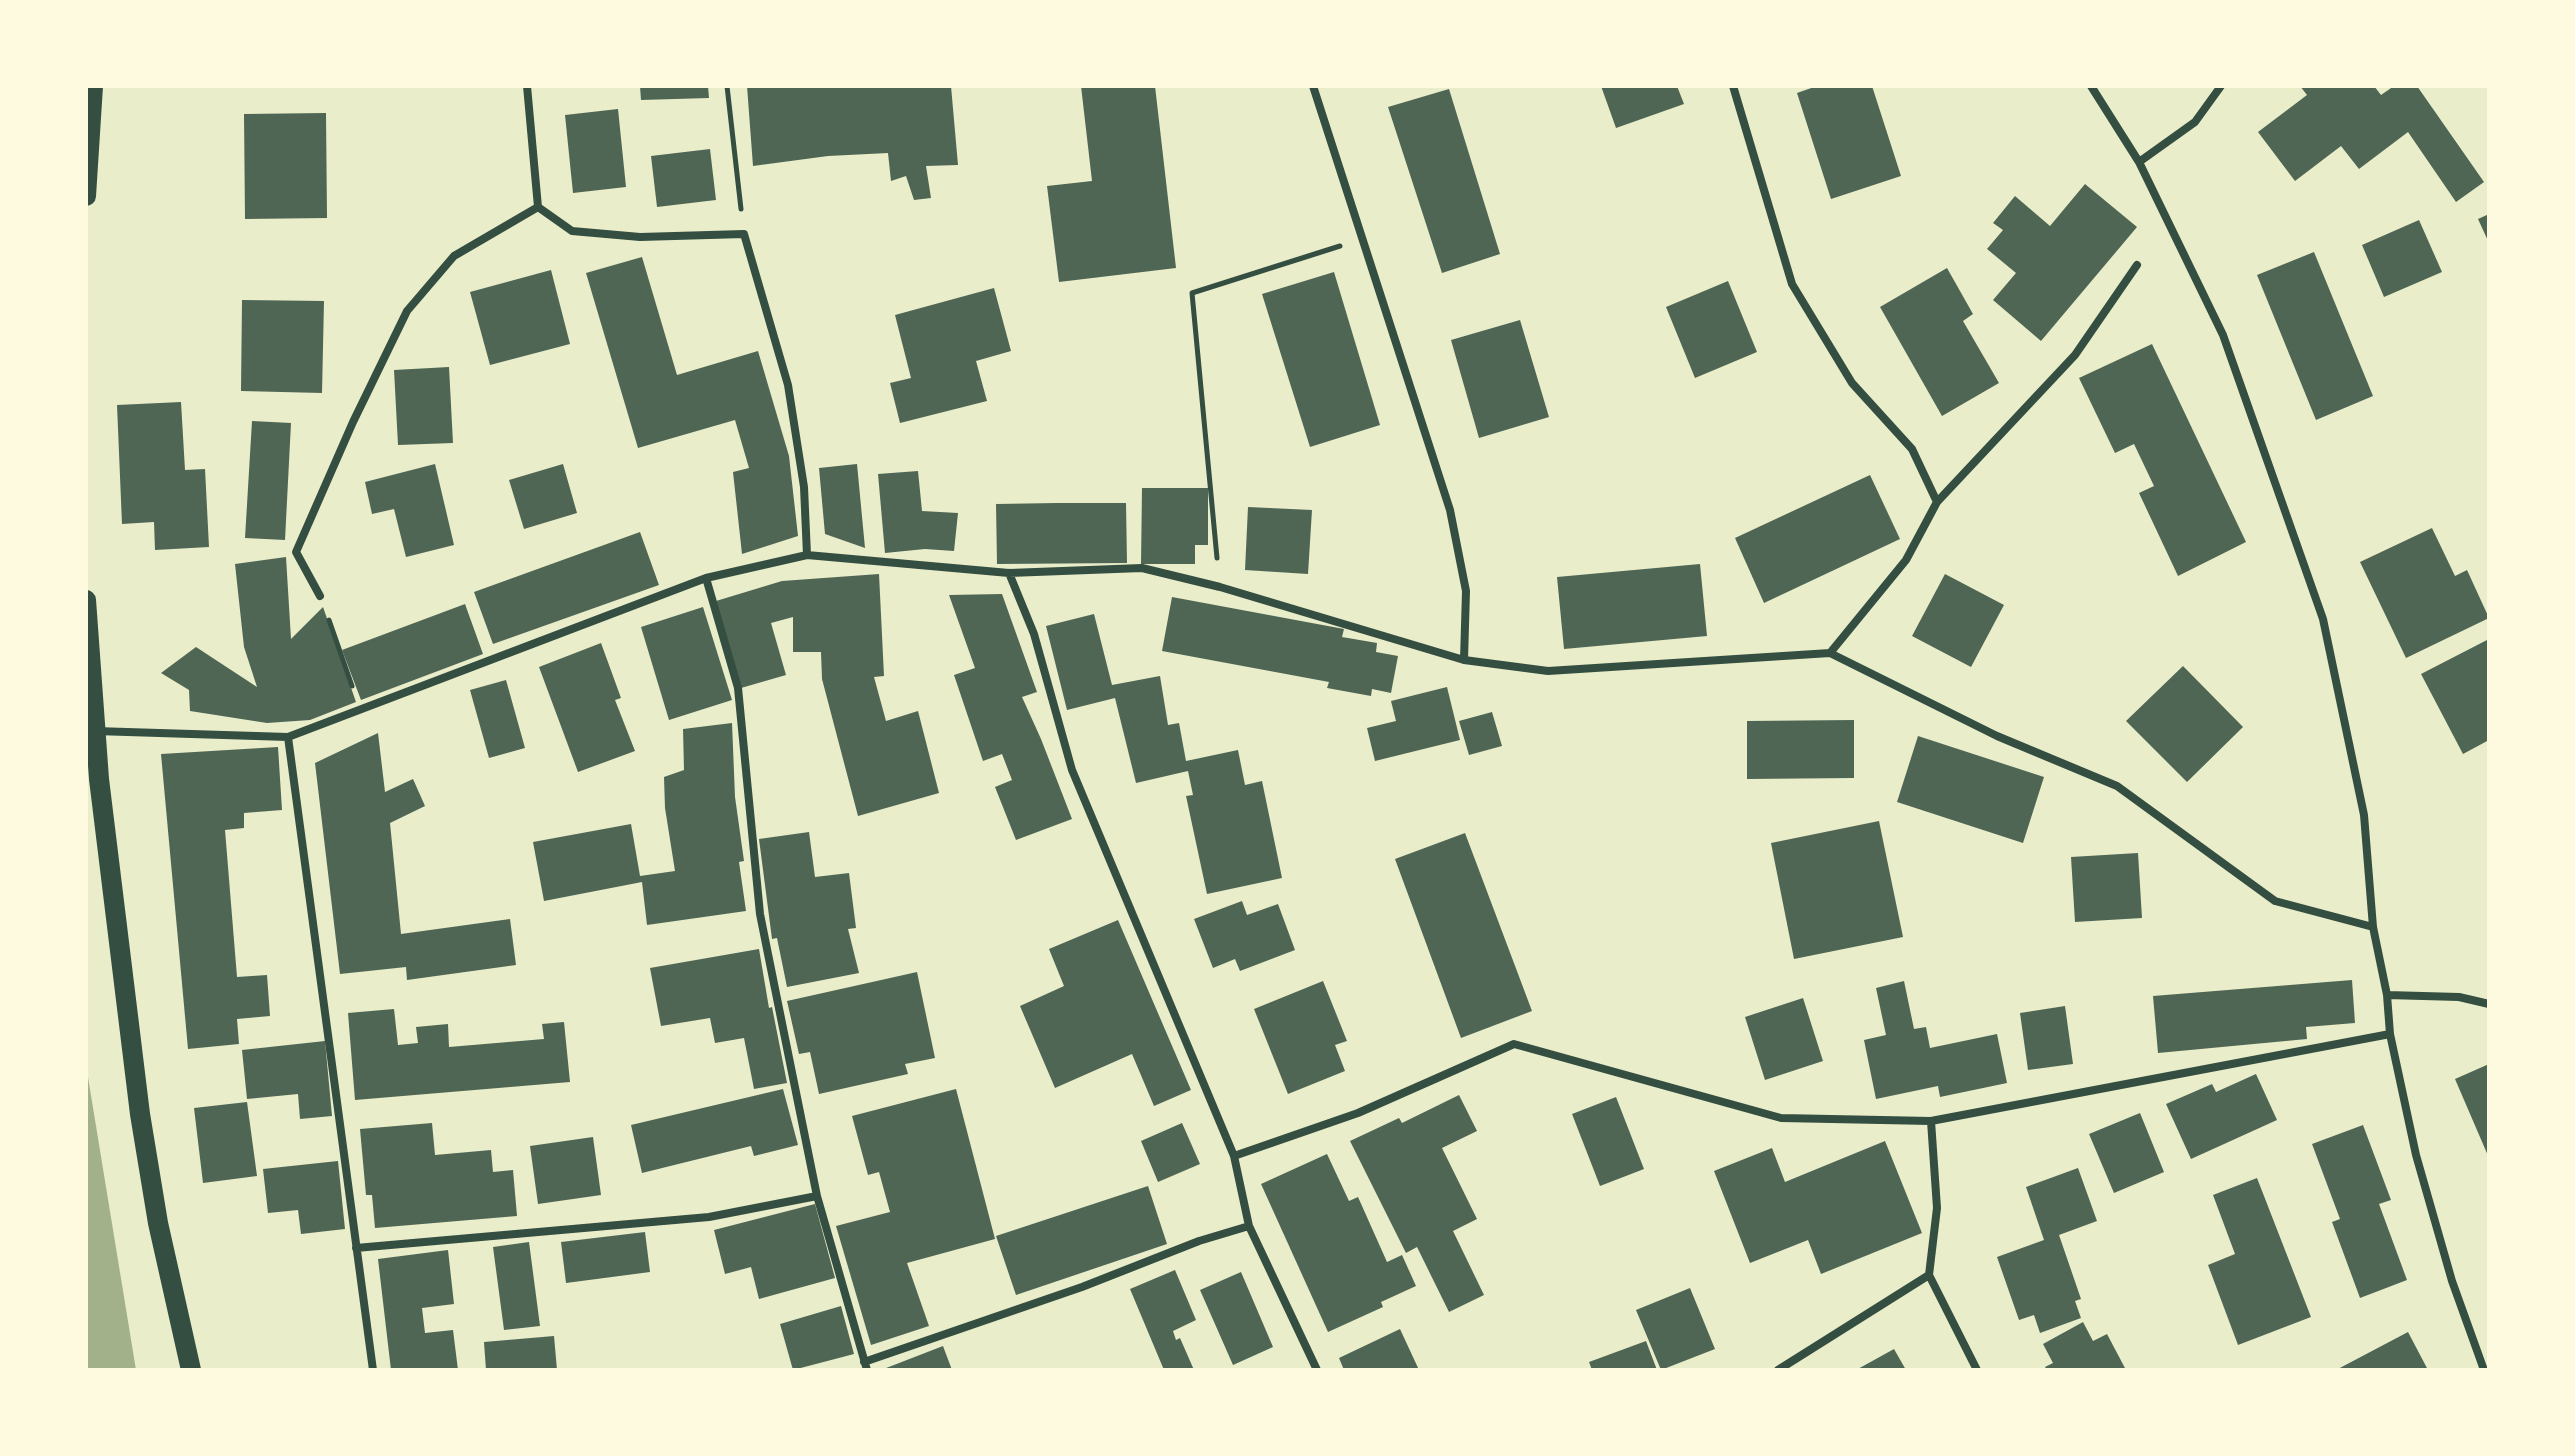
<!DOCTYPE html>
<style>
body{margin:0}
#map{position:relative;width:2575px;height:1456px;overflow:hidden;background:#e9edc9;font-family:"Noto Serif",serif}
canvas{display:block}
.frame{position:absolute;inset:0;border:88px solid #fefae0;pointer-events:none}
</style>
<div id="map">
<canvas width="2575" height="1456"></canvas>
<div class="frame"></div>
</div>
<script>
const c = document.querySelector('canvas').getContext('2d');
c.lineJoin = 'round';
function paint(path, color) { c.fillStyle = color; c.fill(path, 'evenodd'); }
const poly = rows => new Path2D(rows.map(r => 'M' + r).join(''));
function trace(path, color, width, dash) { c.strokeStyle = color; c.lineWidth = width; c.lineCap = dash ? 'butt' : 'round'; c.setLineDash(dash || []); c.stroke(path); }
paint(poly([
 [86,1065,136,1370,86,1370]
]), '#a3b18a');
paint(poly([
 [640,86,708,86,709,98,641,100],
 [747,86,951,86,958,165,926,166,931,198,914,200,906,176,891,181,888,153,828,156,753,166],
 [1081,86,1155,86,1176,268,1059,282,1047,186,1092,181],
 [1601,86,1677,86,1684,104,1616,128],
 [1817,86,1872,86,1901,176,1831,199,1797,93],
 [2300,86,2374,86,2381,95,2394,86,2417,86,2484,182,2456,202,2408,132,2359,169,2341,146,2295,181,2258,132,2307,95],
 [1449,89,1500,254,1442,273,1388,107],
 [618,109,626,187,573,193,565,115],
 [326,113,327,218,245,219,244,114],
 [710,149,716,200,657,207,651,156],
 [2085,184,2137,227,2041,341,1993,300,2016,273,1987,249,2003,230,1993,223,2015,196,2050,226],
 [2489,214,2489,243,2478,219],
 [2419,220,2442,272,2384,297,2362,245],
 [2314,252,2373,396,2316,420,2257,275],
 [642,257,677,375,758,351,789,456,798,536,742,554,733,472,749,468,735,420,638,448,586,273],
 [1947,268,1973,314,1963,321,1999,383,1942,416,1880,307],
 [551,270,570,344,490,365,470,292],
 [1334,272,1380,425,1310,447,1262,294],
 [1728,281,1757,352,1695,378,1666,307],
 [994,288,1011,351,976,361,987,401,900,423,890,383,911,378,895,315],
 [242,300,324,301,322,393,241,391],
 [1520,320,1549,417,1479,438,1451,340],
 [2152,344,2246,542,2178,576,2139,493,2154,486,2134,444,2115,453,2079,378],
 [449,367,453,443,398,445,394,370],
 [181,402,185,470,205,469,209,547,155,550,154,522,122,524,117,405],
 [252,421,291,423,285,540,245,538],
 [435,464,454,545,406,557,394,509,372,514,365,482],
 [563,464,577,513,524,529,509,480],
 [857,464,865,548,825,534,819,468],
 [918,471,922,511,958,513,954,551,925,549,885,553,878,474],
 [1870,475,1900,539,1764,603,1735,538],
 [1142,488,1208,488,1208,545,1195,545,1195,564,1141,564],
 [1057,503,1126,503,1127,563,997,564,996,504],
 [1248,507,1312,510,1308,574,1245,570],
 [2432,528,2455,576,2467,570,2489,618,2406,658,2360,562],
 [640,532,659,585,493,644,474,592],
 [286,557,291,639,323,607,356,702,310,720,267,723,190,711,189,690,161,673,196,647,257,687,244,647,235,564],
 [1700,564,1707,636,1564,649,1557,577],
 [879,574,884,676,874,677,886,721,918,711,939,793,858,816,822,679,821,652,793,652,793,617,771,623,786,675,741,688,716,601,782,581],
 [1945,574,2004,605,1971,667,1912,636],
 [1002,594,1037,692,1022,697,1041,739,1072,819,1016,840,995,787,1012,780,1002,754,983,761,954,675,975,668,949,595],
 [1172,597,1344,629,1342,637,1377,643,1376,652,1398,656,1391,693,1372,689,1371,696,1327,688,1329,682,1162,651],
 [465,604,483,654,361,700,342,650],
 [703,607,732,700,669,720,641,627],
 [1094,614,1112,685,1160,676,1168,725,1179,723,1186,761,1238,750,1245,785,1262,781,1282,878,1207,894,1186,796,1193,795,1188,771,1136,783,1115,698,1067,710,1046,626],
 [2487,640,2489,645,2489,740,2463,754,2421,674],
 [601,643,621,698,615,700,635,751,578,772,539,667],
 [2183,666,2243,727,2187,782,2126,721],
 [506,680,525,748,489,758,470,690],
 [1447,687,1460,740,1375,761,1367,728,1396,721,1391,701],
 [1492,712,1502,746,1469,755,1459,721],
 [1854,720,1854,778,1747,779,1747,721],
 [732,723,735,797,744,861,739,862,746,911,647,925,642,882,544,901,533,842,631,824,640,876,675,871,665,808,664,777,684,770,683,729],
 [378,733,385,792,413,779,425,806,390,823,401,934,510,919,516,965,407,980,406,967,340,974,315,763],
 [1918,736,2044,777,2023,843,1897,802],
 [278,747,282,810,244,813,244,828,225,830,237,977,267,975,270,1016,237,1019,239,1044,188,1049,161,754],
 [1879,821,1903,937,1794,959,1771,843],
 [809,832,815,877,849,873,856,928,848,929,859,973,787,987,777,938,772,939,759,839],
 [1465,833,1532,1011,1461,1038,1395,859],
 [2138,853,2142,918,2075,922,2071,857],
 [1242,901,1247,915,1278,904,1295,950,1240,971,1235,959,1213,968,1194,919],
 [1118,920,1191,1090,1154,1106,1132,1054,1055,1088,1020,1006,1064,986,1049,949],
 [759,949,769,1008,772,1007,787,1083,754,1089,744,1038,715,1043,710,1018,661,1026,650,968],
 [917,972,935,1058,905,1064,908,1074,819,1094,810,1052,799,1054,787,1001],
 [2352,980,2355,1023,2306,1027,2307,1039,2158,1053,2153,996],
 [1323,981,1347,1041,1335,1045,1345,1071,1288,1094,1254,1009],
 [1904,981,1914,1029,1926,1027,1930,1048,1997,1034,2007,1083,1940,1097,1938,1086,1876,1099,1864,1040,1886,1035,1876,988],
 [1803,998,1823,1061,1765,1080,1745,1017],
 [2065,1006,2073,1064,2028,1070,2020,1013],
 [394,1009,398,1045,418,1043,416,1027,448,1024,449,1047,544,1039,542,1024,564,1022,570,1082,355,1100,348,1013],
 [325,1041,332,1116,300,1119,298,1094,247,1099,242,1050],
 [2489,1064,2489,1158,2455,1079],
 [2256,1074,2277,1120,2191,1159,2166,1104,2212,1084,2216,1092],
 [783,1089,798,1145,754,1156,751,1146,642,1173,631,1125],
 [956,1089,995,1239,907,1263,929,1326,871,1345,836,1226,890,1212,879,1172,868,1175,852,1116],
 [1459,1095,1477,1131,1442,1148,1477,1219,1453,1231,1484,1295,1449,1312,1417,1247,1406,1253,1350,1141,1399,1118,1402,1123],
 [1616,1097,1644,1169,1600,1186,1572,1114],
 [247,1102,257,1176,203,1183,194,1108],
 [2140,1113,2164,1172,2114,1193,2089,1134],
 [432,1123,435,1155,491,1150,493,1172,513,1170,517,1216,375,1228,372,1195,366,1195,360,1129],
 [1182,1123,1200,1164,1158,1182,1141,1141],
 [2363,1125,2391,1200,2379,1204,2407,1280,2360,1298,2332,1222,2340,1219,2312,1144],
 [593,1137,601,1195,538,1204,530,1146],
 [1885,1141,1922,1233,1821,1274,1808,1240,1750,1263,1714,1171,1772,1148,1785,1182],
 [1327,1154,1349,1201,1358,1197,1387,1262,1402,1255,1416,1286,1381,1302,1383,1307,1328,1332,1261,1184],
 [338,1161,345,1229,301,1234,298,1210,268,1213,263,1169],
 [2078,1168,2097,1221,2059,1235,2081,1299,2075,1301,2081,1318,2040,1333,2034,1315,2019,1320,1997,1257,2044,1240,2026,1187],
 [2257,1178,2311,1317,2238,1345,2208,1265,2235,1254,2213,1195],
 [1148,1186,1167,1244,1016,1295,996,1236],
 [815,1204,835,1278,759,1299,751,1267,725,1274,714,1230],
 [645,1232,650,1272,566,1283,561,1242],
 [529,1242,540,1326,504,1330,493,1247],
 [448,1250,454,1304,422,1308,425,1333,453,1330,458,1370,391,1370,378,1259],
 [1175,1270,1196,1320,1173,1331,1176,1340,1180,1338,1194,1370,1164,1370,1130,1289],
 [1241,1272,1273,1347,1233,1365,1200,1290],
 [1690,1288,1715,1349,1661,1370,1636,1310],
 [841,1306,854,1354,793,1370,780,1324],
 [2083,1322,2093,1341,2107,1334,2126,1370,2047,1370,2045,1367,2053,1363,2043,1344],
 [1400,1329,1419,1370,1344,1370,1339,1358],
 [2408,1332,2428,1370,2336,1370],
 [554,1336,557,1370,486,1370,484,1342],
 [1646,1341,1657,1370,1592,1370,1589,1362],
 [943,1346,952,1370,881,1370],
 [1894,1349,1906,1370,1856,1370]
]), '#4f6655');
trace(poly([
 [727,86,741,209],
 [1217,558,1192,293,1340,246],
 [329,620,352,686]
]), '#344e41', 5);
trace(poly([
 [527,86,538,207],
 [1313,86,1450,510,1466,591,1464,660],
 [1733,86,1792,284,1852,383,1912,449,1937,502],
 [2091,86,2139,162,2223,335,2323,619,2364,815,2373,927,2387,995,2390,1034,2416,1155,2452,1281,2484,1370],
 [2139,162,2195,122,2221,86],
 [1009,573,1034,634,1072,770,1234,1156,1249,1226,1317,1370],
 [706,578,738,688,760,914,768,954,817,1196,867,1370],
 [320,596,296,552,353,422,407,311,454,256,538,207,572,231,640,237,744,234,788,385,804,487,807,555],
 [1830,653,1906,560,1937,502,2075,355,2137,265],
 [95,731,288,737,706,578,807,555,1009,573,1142,568,1220,587,1464,660,1548,671,1830,653,1997,736,2117,786,2275,901,2373,927],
 [288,737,373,1370],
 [2387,995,2459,997,2489,1004],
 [1931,1121,1937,1208,1929,1275,1977,1370],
 [1234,1156,1358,1113,1514,1044,1781,1118,1931,1121,2390,1034],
 [356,1248,709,1217,817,1196],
 [864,1362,1082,1287,1199,1241,1249,1226],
 [1778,1370,1929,1275]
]), '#344e41', 8);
trace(poly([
 [86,196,93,86],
 [86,600,99,779,140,1114,158,1223,191,1370]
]), '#344e41', 20);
</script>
